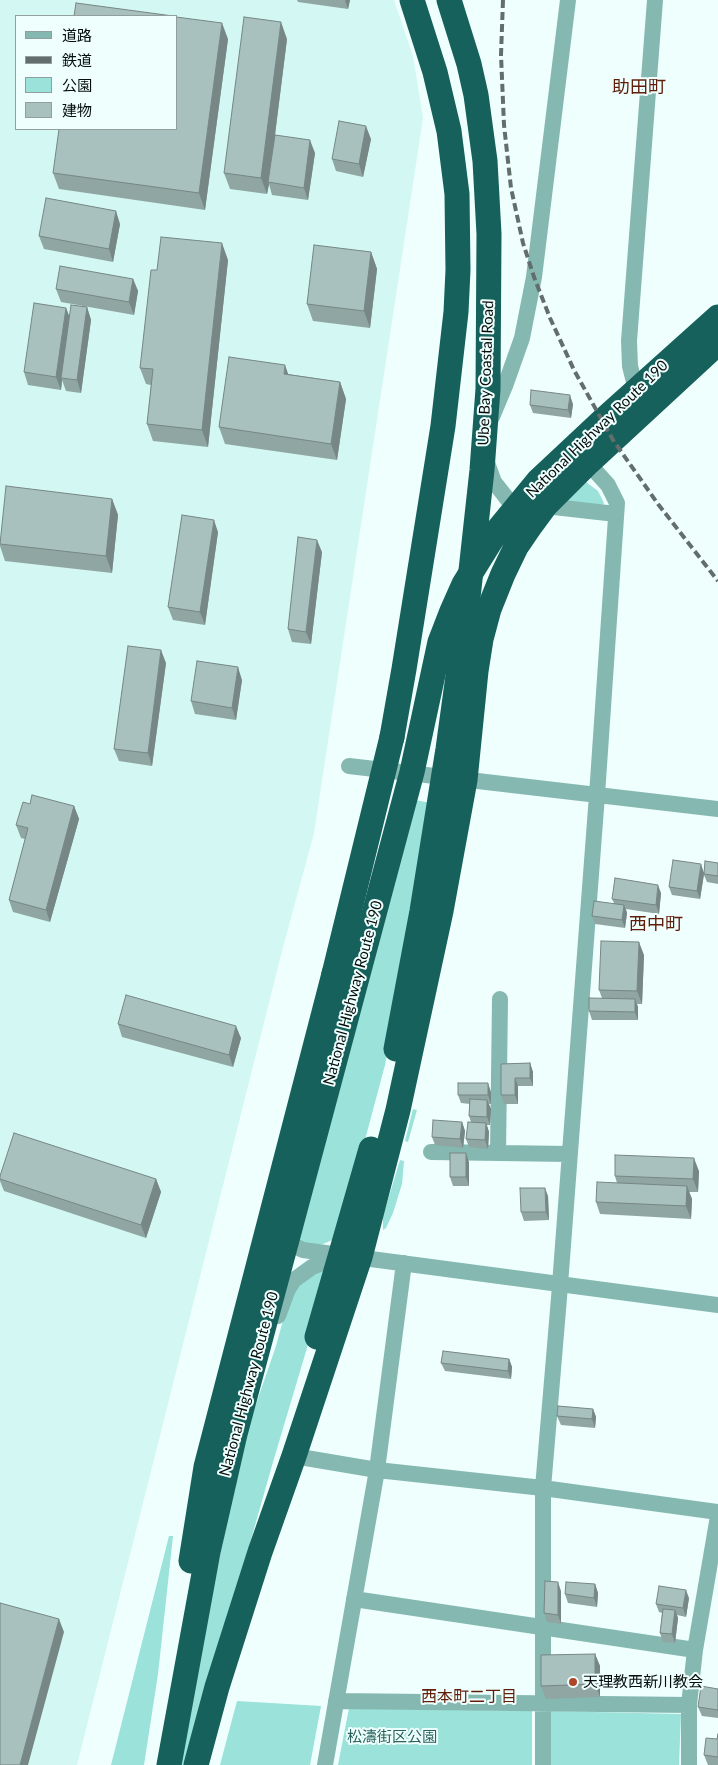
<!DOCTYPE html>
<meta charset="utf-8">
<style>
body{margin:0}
#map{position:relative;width:718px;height:1765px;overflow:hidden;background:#effffd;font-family:Lato,"Noto Sans JP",sans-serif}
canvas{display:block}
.legend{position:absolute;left:15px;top:15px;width:162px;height:115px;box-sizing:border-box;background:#effffd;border:1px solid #919f9d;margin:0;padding:6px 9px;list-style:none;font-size:15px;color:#050e0d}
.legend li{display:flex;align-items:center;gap:10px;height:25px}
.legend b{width:25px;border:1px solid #919f9d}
</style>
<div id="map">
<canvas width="718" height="1765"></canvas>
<ul class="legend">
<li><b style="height:6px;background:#86b8b2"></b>道路</li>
<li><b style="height:6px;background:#626e6d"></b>鉄道</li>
<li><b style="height:14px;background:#9ae2da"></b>公園</li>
<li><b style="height:14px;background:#a8c1be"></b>建物</li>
</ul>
</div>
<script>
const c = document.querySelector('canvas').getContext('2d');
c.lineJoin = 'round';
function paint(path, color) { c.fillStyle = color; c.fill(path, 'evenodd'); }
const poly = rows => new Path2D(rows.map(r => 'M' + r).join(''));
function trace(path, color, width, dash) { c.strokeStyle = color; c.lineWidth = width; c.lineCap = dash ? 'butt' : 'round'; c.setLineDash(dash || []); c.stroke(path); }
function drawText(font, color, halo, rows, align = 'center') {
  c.font = font + ' Lato,"Noto Sans JP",sans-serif'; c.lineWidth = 4; c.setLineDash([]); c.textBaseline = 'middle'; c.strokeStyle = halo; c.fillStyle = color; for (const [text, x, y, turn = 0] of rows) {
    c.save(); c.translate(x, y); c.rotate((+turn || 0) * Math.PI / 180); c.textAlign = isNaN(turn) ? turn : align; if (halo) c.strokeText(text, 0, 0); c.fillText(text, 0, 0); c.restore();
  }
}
paint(poly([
 [0,0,394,0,413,56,423,118,314,833,282,951,77,1765,0,1765],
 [16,16,176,16,176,129,16,129]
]), '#d3f7f2');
paint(poly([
 [586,482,598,491,604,503,600,507,567,505,568,500],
 [415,800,431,803,409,946,385,1065,339,1237,323,1244,311,1245,300,1241,297,1236],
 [413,1109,417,1110,408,1142,405,1141],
 [400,1160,404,1161,402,1184,393,1213,386,1228,383,1230,383,1216],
 [332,1264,273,1462,187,1765,177,1765,244,1439,276,1346,288,1302,294,1290,305,1280],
 [169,1536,173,1536,158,1674,144,1765,111,1765],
 [237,1701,321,1706,310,1765,220,1765],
 [349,1708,532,1711,532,1765,338,1765],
 [550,1711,681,1714,679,1765,551,1765]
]), '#9ae2da');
trace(poly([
 [642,397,636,390,630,366,629,341,655,0],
 [492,417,505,386,522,338,534,277,568,0],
 [486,460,494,482,520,515],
 [545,506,616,514],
 [349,766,718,809],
 [431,1152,569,1154],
 [498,1153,500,999],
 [280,1236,286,1242,303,1250,718,1305],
 [278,1316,288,1289,294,1280,312,1267,339,1256],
 [294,1456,377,1470,543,1488,718,1512],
 [354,1599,695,1650],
 [336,1701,689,1705],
 [325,1765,377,1470,404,1263],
 [543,1765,543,1488,559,1298,597,795,617,503,608,485,588,463],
 [689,1765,689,1705,695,1650,718,1516]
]), '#86b8b2', 16);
trace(poly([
 [392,737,404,669,443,426,456,312,458,270,457,194,449,131,435,72,412,0],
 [317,1337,371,1149],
 [191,1561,206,1467,334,974],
 [169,1765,208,1552,235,1434,412,772,440,642,452,611,464,584,497,531,539,480,602,421,718,317],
 [196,1765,217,1687,260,1552,294,1456,360,1257,398,1110,441,911,465,780,476,671,481,639,489,609,503,574,516,547,531,525,545,506,588,463,718,343]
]), '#16615b', 25);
trace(poly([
 [503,0,501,55,504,125,511,188,523,243,534,277,550,318,574,370,613,440,658,504,718,581]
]), '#626e6d', 4, [8, 4]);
trace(poly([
 [334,974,392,737],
 [396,1049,422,911,448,749,465,625,482,470,488,389,489,234,485,161,476,95,469,64,449,0]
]), '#16615b', 25);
paint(poly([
 [297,0,350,0,348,9,298,2],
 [228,39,205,210,59,189,53,173],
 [287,39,275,135,315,153,308,200,272,195,269,184,267,194,230,189,224,173],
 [371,139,363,177,336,171,332,159],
 [120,224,113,262,44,249,39,236],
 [371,252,377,269,370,328,313,321,307,304],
 [228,260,208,447,153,441,147,424,151,385,146,384,140,368,157,270],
 [133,279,138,291,134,315,61,302,56,289],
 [87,307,91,320,81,393,66,391,62,380,61,390,28,385,24,372,66,308,70,318],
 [288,374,340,382,346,399,337,460,225,444,219,427],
 [573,404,571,418,533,413,530,405],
 [112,499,118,515,112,573,5,561,0,546,0,539],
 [218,532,205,625,173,620,168,607],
 [322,552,311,644,292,642,288,629],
 [166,663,152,766,119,761,114,749],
 [242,680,236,720,195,714,191,701],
 [30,804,74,806,79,819,50,922,13,912,9,900,25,839,21,838,16,825],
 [718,863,718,884,707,882,704,875,700,899,672,895,669,887,704,872],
 [661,893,659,914,626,909,627,913,625,928,595,924,592,916,614,903,612,899],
 [644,955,642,1004,637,1004,638,1007,638,1020,592,1020,589,1011,602,998,599,990],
 [118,1024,241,1038,233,1067,122,1037],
 [530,1063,533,1072,533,1086,518,1086,518,1104,504,1104,501,1095,501,1064],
 [491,1092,491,1104,489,1104,491,1109,490,1125,487,1125,489,1132,488,1149,469,1147,466,1139,471,1122,469,1116,470,1104,461,1103,458,1095],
 [462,1122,465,1131,463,1148,435,1145,432,1137],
 [469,1162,469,1186,453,1186,450,1177],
 [699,1171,698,1192,689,1192,692,1199,691,1219,600,1214,596,1202,617,1183,615,1176],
 [0,1176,156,1179,161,1192,146,1238,4,1191,0,1181],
 [548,1196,549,1220,524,1221,521,1212],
 [509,1359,512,1367,511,1379,445,1371,441,1363],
 [593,1409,596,1417,595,1428,561,1425,557,1416],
 [595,1584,598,1593,597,1607,568,1603,565,1594],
 [561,1591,561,1624,547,1622,544,1613],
 [689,1598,686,1617,677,1615,678,1618,675,1643,663,1642,660,1633,662,1613,659,1612,656,1604],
 [595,1654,600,1666,600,1697,546,1699,541,1686],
 [718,1689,718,1718,702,1716,698,1707],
 [718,1734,718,1765,708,1765,704,1755,717,1739]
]), '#90a6a3');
paint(poly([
 [345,0,350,0,348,9],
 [281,22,287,39,269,182,268,182,269,184,267,194,261,178],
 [222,23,228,39,205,210,199,193],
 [366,126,371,139,363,177,359,164],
 [310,140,315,153,308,200,304,188],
 [116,211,120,224,113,262,109,249],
 [222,243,228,260,208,447,202,430],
 [371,252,377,269,370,328,364,311],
 [133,279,138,291,134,315,129,302],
 [87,307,91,320,81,393,77,380],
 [66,308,71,321,61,378,62,380,61,390,56,377],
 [285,365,291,382,284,374],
 [340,382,346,399,337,460,331,444],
 [570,395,573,404,571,418,568,410],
 [112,499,118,515,112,573,106,556],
 [214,520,218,532,205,625,200,612],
 [317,540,322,552,311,644,306,632],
 [161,650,166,663,152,766,148,753],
 [238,667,242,680,236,720,232,708],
 [74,806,79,819,50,922,46,910],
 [701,864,704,873,700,899,697,891],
 [658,885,661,893,659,914,656,905],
 [624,905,627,913,625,928,622,920],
 [639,942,644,955,642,1004,637,991],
 [635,999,638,1007,638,1020,635,1012],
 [236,1026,241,1038,233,1067,229,1055],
 [530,1063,533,1072,533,1086,530,1078],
 [515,1078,518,1086,518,1104,515,1095],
 [488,1083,491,1092,491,1104,488,1095],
 [487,1100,491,1109,490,1125,487,1117],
 [462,1122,465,1131,463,1148,460,1139],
 [486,1123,489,1132,488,1149,485,1140],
 [466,1153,469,1162,469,1186,466,1177],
 [694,1158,699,1171,698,1192,693,1179],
 [156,1179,161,1192,146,1238,141,1225],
 [687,1186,692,1199,691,1219,686,1206],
 [545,1188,548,1196,549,1220,546,1212],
 [509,1359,512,1367,511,1379,508,1371],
 [593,1409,596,1417,595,1428,592,1419],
 [558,1582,561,1591,561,1624,558,1615],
 [595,1584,598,1593,597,1607,594,1598],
 [686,1590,689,1598,686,1617,683,1608],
 [675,1610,678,1618,675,1643,672,1634],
 [59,1619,64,1632,28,1765,20,1765],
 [595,1654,600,1666,600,1697,595,1684]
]), '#768785');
const building = poly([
 [76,3,173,16,74,16,76,3],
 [176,17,222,23,199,193,53,173,59,129,176,129,176,17],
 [244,17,281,22,261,178,224,173,244,17],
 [339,121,366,126,359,164,332,159,339,121],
 [275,135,310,140,304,188,268,182,275,135],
 [46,198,116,211,109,249,39,236,46,198],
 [161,237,222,243,202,430,147,424,153,369,140,368,151,270,157,270,161,237],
 [314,245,371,252,364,311,307,304,314,245],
 [60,266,133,279,129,302,56,289,60,266],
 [34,303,66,308,56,377,24,372,34,303],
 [71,305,87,307,77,380,61,378,71,305],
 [229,357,285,365,284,374,340,382,331,444,219,427,229,357],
 [531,390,570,395,568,410,530,405,531,390],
 [6,486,112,499,106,556,0,544,6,486],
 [182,515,214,520,200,612,168,607,182,515],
 [298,537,317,540,306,632,288,629,298,537],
 [128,646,161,650,148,753,114,749,128,646],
 [197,661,238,667,232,708,191,701,197,661],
 [32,795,74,806,46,910,9,900,28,828,16,825,23,802,30,804,32,795],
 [673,860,701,864,697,891,669,887,673,860],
 [705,861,718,863,718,876,704,874,705,861],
 [615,878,658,885,656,905,612,899,615,878],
 [594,901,624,905,622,920,592,916,594,901],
 [601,941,639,942,637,991,599,990,601,941],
 [126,995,236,1026,229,1055,118,1024,126,995],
 [589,998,635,999,635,1012,589,1011,589,998],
 [530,1063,530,1078,515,1078,515,1095,501,1095,501,1064,530,1063],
 [458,1083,488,1083,488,1095,458,1095,458,1083],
 [470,1099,487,1100,487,1117,469,1116,470,1099],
 [433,1120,462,1122,460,1139,432,1137,433,1120],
 [468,1122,486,1123,485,1140,466,1139,468,1122],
 [14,1133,156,1179,141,1225,0,1179,0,1176,14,1133],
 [450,1153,466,1153,466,1177,450,1177,450,1153],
 [615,1155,694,1158,693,1179,615,1176,615,1155],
 [597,1182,687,1186,686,1206,596,1202,597,1182],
 [520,1188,545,1188,546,1212,521,1212,520,1188],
 [443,1351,509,1359,508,1371,441,1363,443,1351],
 [558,1406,593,1409,592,1419,557,1416,558,1406],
 [545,1581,558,1582,558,1615,544,1613,545,1581],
 [566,1582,595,1584,594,1598,565,1594,566,1582],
 [659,1586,686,1590,683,1608,656,1604,659,1586],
 [0,1603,59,1619,20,1765,0,1765,0,1603],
 [663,1609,675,1610,672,1634,660,1633,663,1609],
 [595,1654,595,1684,541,1686,541,1655,595,1654],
 [701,1686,718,1689,718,1710,698,1707,701,1686],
 [718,1734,718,1757,704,1755,706,1738,717,1739,718,1734]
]);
paint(building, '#a8c1be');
trace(building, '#768785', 1);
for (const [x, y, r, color] of [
 [573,1682,5,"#af4627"]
]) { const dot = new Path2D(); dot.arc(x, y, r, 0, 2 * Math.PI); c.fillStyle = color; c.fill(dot); trace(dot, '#effffd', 2); }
drawText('15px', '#050e0d', '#effffd', [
 ["Ube Bay Coastal Road",486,373,-88],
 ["National Highway Route 190",597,429,-44],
 ["National Highway Route 190",353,993,-75],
 ["National Highway Route 190",249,1384,-75]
]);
drawText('15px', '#050e0d', '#effffd', [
 ["天理教西新川教会",583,1682]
], 'left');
drawText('15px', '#2a625d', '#effffd', [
 ["松濤街区公園",392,1737]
]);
drawText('16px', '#611f0b', '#effffd', [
 ["西本町二丁目",469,1697]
]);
drawText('18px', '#611f0b', '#effffd', [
 ["助田町",639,87],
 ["西中町",656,924]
]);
</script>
